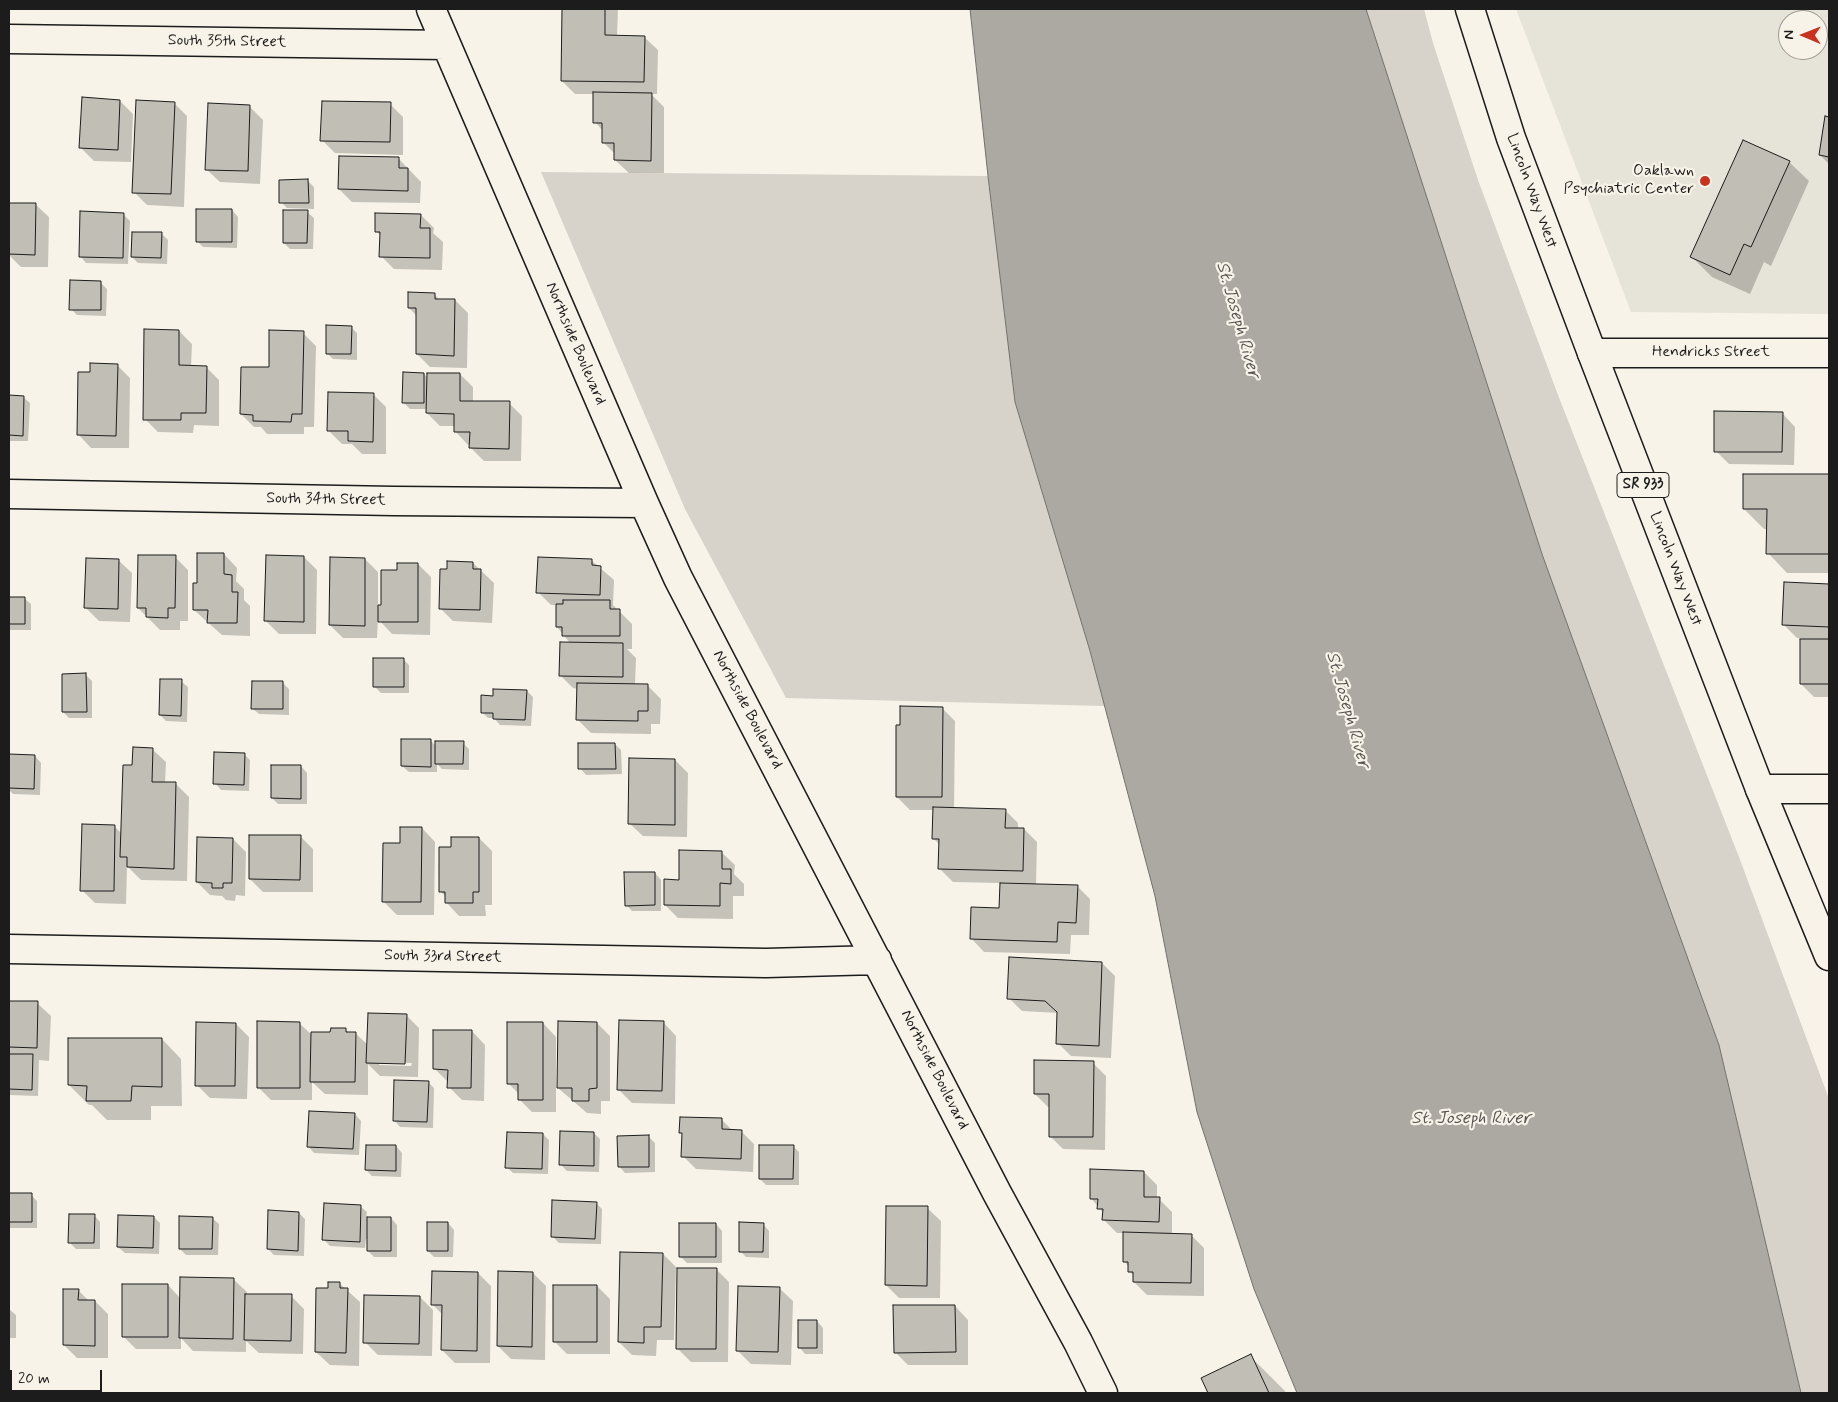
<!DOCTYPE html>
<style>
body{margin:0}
#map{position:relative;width:1838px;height:1402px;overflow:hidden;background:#f7f3e8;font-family:Mynerve,sans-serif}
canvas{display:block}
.frame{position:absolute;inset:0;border:10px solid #1c1c1c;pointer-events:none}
.north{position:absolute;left:1778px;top:10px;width:50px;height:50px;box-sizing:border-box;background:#f7f3e8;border:1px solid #9f9d96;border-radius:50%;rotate:271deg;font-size:14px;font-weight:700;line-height:20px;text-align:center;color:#1c1c1c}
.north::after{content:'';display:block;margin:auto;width:18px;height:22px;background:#c8321e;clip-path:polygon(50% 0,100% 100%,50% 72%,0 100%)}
.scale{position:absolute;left:10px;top:1370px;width:92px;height:22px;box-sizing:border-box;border:2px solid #1c1c1c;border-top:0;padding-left:6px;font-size:15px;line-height:18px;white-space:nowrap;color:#1c1c1c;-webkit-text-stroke:4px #f7f3e8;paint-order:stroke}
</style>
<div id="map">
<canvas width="1838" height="1402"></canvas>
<div class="frame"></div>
<div class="north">N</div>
<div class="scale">20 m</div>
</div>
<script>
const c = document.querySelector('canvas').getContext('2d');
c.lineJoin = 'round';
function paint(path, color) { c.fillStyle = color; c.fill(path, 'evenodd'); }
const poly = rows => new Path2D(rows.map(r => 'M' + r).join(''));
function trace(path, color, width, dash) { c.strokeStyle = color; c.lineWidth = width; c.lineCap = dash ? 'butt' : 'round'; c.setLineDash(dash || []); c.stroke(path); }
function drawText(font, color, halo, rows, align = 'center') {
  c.font = font + ' Mynerve,sans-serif'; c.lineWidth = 4.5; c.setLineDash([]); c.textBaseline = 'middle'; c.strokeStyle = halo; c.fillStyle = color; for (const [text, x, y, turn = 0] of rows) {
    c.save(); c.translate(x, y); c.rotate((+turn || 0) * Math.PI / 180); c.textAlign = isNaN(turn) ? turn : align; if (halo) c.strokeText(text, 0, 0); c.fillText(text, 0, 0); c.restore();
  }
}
paint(poly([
 [1516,9,1829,9,1829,314,1631,312],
 [1788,20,1818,20,1818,50,1788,50]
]), '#e6e3d9');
paint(poly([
 [1366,9,1424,9,1433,43,1478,180,1558,395,1739,857,1829,1099,1829,1393,1801,1393,1719,1045,1542,554],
 [541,172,988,176,1015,402,1090,651,1105,706,786,698,685,509]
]), '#d7d3cb');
const water = poly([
 [970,9,1366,9,1542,554,1719,1045,1801,1393,1297,1393,1254,1289,1197,1112,1155,896,1090,651,1015,402,988,176,970,9]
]);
paint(water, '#aca9a2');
trace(water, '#72716c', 1);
paint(poly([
 [563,9,618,9,617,37,644,37,658,50,657,94,651,94,664,107,664,173,629,173,615,160,616,155,603,142,603,131,595,122,595,94,575,94,562,81],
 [120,101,133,114,131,162,94,161,81,148],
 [174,103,187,116,184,207,147,205,134,192],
 [390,104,403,117,403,155,335,153,322,140],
 [250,107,263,120,260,184,220,182,206,169],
 [1826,117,1829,118,1829,164,1820,155],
 [398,158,421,182,420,203,352,202,339,189],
 [1789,162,1809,181,1771,266,1764,262,1750,294,1712,277,1692,257],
 [308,181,314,187,314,209,287,208,281,202],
 [9,204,35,204,49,217,48,267,21,267,9,255],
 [232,210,238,217,237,248,203,247,197,241],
 [307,212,314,218,313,249,290,249,284,243],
 [124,215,130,221,128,264,86,263,80,256],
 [421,215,434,228,433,233,443,242,442,270,394,269,381,256,381,236,376,231],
 [162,234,168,240,167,264,138,263,132,257],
 [101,283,107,289,106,316,77,315,71,309],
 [435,295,440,300,455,300,468,313,467,368,430,367,417,354,417,316,409,308],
 [351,327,357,333,357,360,333,359,327,353],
 [179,331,192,344,191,367,206,367,219,380,219,426,194,425,193,433,158,432,145,419],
 [303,333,316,346,314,427,304,427,304,434,267,434,261,427,254,427,241,414,270,369],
 [117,365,130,378,129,448,91,448,78,434,91,374],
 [424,374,428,378,460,374,473,387,473,402,509,403,522,416,521,461,484,461,471,448,471,445,468,445,455,431,455,426,440,426,427,413,427,409,410,409,404,403],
 [373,394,386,407,386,454,362,454,352,444,342,444,328,430],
 [9,397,23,397,30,403,28,441,9,441],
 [1782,413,1795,427,1794,465,1729,464,1716,451],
 [1744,475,1829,476,1829,573,1787,573,1768,553,1768,529,1764,529,1744,509],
 [224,554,237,568,236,581,244,589,244,600,250,606,250,636,222,635,194,610,199,584],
 [175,557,188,570,188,621,180,621,180,630,160,630,138,608],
 [304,557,317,570,316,634,279,634,266,621],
 [365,559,378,572,378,606,382,606,399,571,418,564,431,577,430,635,392,634,378,619,377,638,343,638,330,625],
 [118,560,132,573,130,622,99,621,86,608],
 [591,560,614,580,613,605,632,624,632,649,627,649,636,658,635,685,648,686,661,699,660,724,651,724,651,734,591,733,577,719,578,689,573,688,560,675,570,643,557,627,557,605,551,605,538,592],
 [473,563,494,583,492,623,453,621,440,608],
 [1785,584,1829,586,1829,697,1814,697,1801,684,1801,638,1797,638,1784,625],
 [9,598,24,598,31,604,31,630,9,630],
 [403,659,409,665,409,693,381,693,375,687],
 [86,675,92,681,92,718,69,718,63,712],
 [181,681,188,687,187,722,166,721,160,715],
 [283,683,289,689,289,715,259,714,252,708],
 [527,691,533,697,531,726,500,725,494,718,488,718,482,712,494,697],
 [942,708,955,721,954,809,1005,810,1018,823,1018,829,1024,829,1037,842,1036,885,1077,886,1090,899,1089,935,1071,935,1070,954,984,952,971,938,1000,909,1001,883,953,882,940,869,940,845,934,839,934,810,910,810,897,797],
 [431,741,436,746,463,743,469,749,469,770,442,769,437,764,437,772,409,772,402,766],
 [615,744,621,750,622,774,586,775,580,768],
 [152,749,166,762,165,783,175,783,189,797,187,881,141,880,127,866,126,904,95,903,82,890,114,826,122,834,133,767],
 [244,754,250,760,249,791,221,790,215,783],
 [9,756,35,756,41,763,40,795,13,794,9,790],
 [675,760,688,773,687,837,643,836,629,823],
 [301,766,307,773,307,804,278,804,272,798],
 [422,828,435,842,434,915,397,915,384,902,401,844],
 [300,836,313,849,313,892,263,892,250,879],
 [479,838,492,851,492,905,485,905,486,916,459,916,446,902,446,897,441,892,452,848],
 [233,839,246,852,245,896,236,895,235,901,226,900,222,896,210,895,197,882],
 [721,852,735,865,734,874,744,884,744,896,733,896,733,919,678,918,665,905,680,881],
 [655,873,661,880,661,911,632,911,626,905],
 [1102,963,1115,976,1111,1058,1071,1056,1058,1043,1059,1013,1022,1011,1009,998],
 [9,1002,37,1003,51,1016,49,1061,39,1060,38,1096,9,1095],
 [406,1015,419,1028,418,1077,380,1076,368,1064,368,1095,325,1094,312,1082,312,1100,271,1100,258,1087,299,1023,312,1035,332,1033,345,1029,349,1033,355,1033,368,1045],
 [379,1062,412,1063,411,1066,379,1065],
 [663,1022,676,1036,675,1104,632,1103,619,1090],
 [543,1023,556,1037,556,1112,532,1112,519,1099,519,1094,509,1084],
 [597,1023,610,1036,610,1101,601,1101,601,1114,587,1113,558,1088],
 [236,1024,249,1037,247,1099,210,1098,197,1085],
 [472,1031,485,1045,484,1101,462,1100,449,1087,448,1082,435,1069],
 [162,1039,181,1059,182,1106,151,1106,151,1120,107,1120,92,1105,89,1105,69,1085],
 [1093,1063,1106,1076,1105,1150,1063,1149,1050,1136,1050,1107,1048,1107,1035,1094],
 [428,1082,434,1088,433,1128,400,1127,394,1120],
 [355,1114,361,1121,359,1155,314,1153,308,1146],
 [722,1120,733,1131,741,1131,754,1144,753,1172,696,1169,683,1156,683,1135,680,1132],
 [594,1133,600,1139,599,1172,567,1171,560,1164],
 [543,1134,549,1140,548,1174,513,1173,507,1167],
 [649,1137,655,1143,655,1172,625,1173,619,1166],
 [396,1146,402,1153,401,1177,372,1176,366,1170],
 [793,1146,799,1152,799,1185,766,1185,760,1179],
 [1144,1172,1157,1185,1157,1199,1159,1199,1172,1212,1172,1234,1191,1235,1204,1248,1204,1296,1147,1295,1134,1282,1134,1276,1129,1271,1129,1267,1124,1261,1124,1233,1117,1233,1104,1220,1104,1214,1091,1198],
 [9,1194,31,1195,37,1201,37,1228,9,1228],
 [596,1203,602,1209,601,1244,559,1243,553,1237],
 [360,1206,367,1212,366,1218,391,1218,397,1225,397,1257,374,1257,368,1251,368,1239,366,1239,365,1248,330,1246,324,1240],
 [927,1208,941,1221,940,1298,899,1298,886,1285],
 [299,1213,305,1219,304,1256,274,1255,268,1249],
 [94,1215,100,1222,100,1249,76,1249,69,1242],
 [154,1217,160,1223,159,1254,125,1253,118,1247],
 [212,1218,219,1224,218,1255,186,1255,180,1249],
 [448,1223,454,1230,453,1257,434,1257,428,1251],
 [716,1224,722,1231,722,1263,687,1263,680,1256],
 [763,1224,769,1231,769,1258,746,1257,740,1251],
 [663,1254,676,1267,674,1340,657,1340,656,1356,632,1355,619,1342],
 [716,1269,729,1282,728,1362,691,1362,678,1349],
 [478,1273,491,1286,490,1363,455,1363,442,1350,443,1315,432,1304],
 [533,1273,546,1286,545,1360,511,1359,498,1346],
 [233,1279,247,1292,247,1295,291,1296,304,1309,303,1354,259,1353,246,1341,246,1352,193,1351,181,1338,181,1349,136,1349,123,1336,168,1285,181,1299],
 [339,1283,360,1302,359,1366,330,1365,316,1352,329,1289],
 [597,1286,610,1299,610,1354,567,1354,554,1341],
 [779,1288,793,1301,791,1365,751,1364,738,1351],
 [78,1290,89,1301,95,1301,108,1314,108,1358,77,1358,64,1345],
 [420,1297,433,1310,432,1356,378,1355,365,1342],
 [955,1306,968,1320,968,1365,908,1365,895,1352],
 [9,1309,16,1315,16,1338,9,1338],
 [817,1321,823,1328,823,1354,805,1354,799,1347],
 [1250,1356,1287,1393,1209,1393,1202,1379]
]), '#0003');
const building = poly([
 [562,9,605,9,605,35,645,36,644,82,561,81,562,9],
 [593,92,652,93,651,161,614,160,614,143,602,143,602,123,593,123,593,92],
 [82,97,120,100,118,150,79,148,82,97],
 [136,100,175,102,171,194,132,193,136,100],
 [322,101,391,102,390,142,320,141,322,101],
 [208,103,250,105,248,171,205,170,208,103],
 [1825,116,1829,117,1829,157,1819,155,1825,116],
 [1743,140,1790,161,1751,247,1744,244,1730,275,1690,257,1743,140],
 [339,156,399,157,399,168,408,168,408,191,338,189,339,156],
 [308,179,309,203,279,203,279,180,308,179],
 [9,203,36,203,35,255,9,254,9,203],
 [196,209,232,209,232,242,196,242,196,209],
 [283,210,308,210,307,243,283,243,283,210],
 [80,211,124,213,123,258,79,257,80,211],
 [375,213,421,214,420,228,430,228,430,258,379,257,380,232,375,232,375,213],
 [132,232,162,232,161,258,131,257,132,232],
 [70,280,101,281,101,310,69,310,70,280],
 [408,292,435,293,435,299,455,299,454,356,416,354,416,308,408,308,408,292],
 [326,325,352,326,351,354,326,354,326,325],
 [144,329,179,330,179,365,207,366,206,413,181,413,181,420,143,420,144,329],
 [269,330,304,331,302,414,292,414,291,422,253,421,253,415,240,414,241,367,269,367,269,330],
 [90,363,118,364,116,436,77,435,78,372,90,372,90,363],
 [403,372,424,373,424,403,402,403,403,372],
 [427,373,460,373,460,401,510,401,509,449,469,448,470,432,454,432,454,414,426,413,427,373],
 [328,392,374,393,373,442,348,441,348,431,327,431,328,392],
 [9,395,24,396,23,436,9,435,9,395],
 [1714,411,1783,412,1782,452,1714,452,1714,411],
 [1743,474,1829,474,1829,554,1766,554,1767,509,1743,509,1743,474],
 [197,553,224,553,224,574,232,575,232,592,238,592,237,623,207,623,208,610,193,610,193,583,197,583,197,553],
 [138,555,176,555,175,608,168,608,168,618,146,617,146,608,137,608,138,555],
 [266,555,304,556,304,622,264,621,266,555],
 [330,557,365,558,365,626,329,625,330,557],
 [538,557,592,559,592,565,601,566,600,595,536,593,538,557],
 [86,558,119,559,118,609,84,608,86,558],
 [447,561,473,562,473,569,481,569,480,610,439,609,440,569,447,569,447,561],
 [397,563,418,563,418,622,378,622,378,605,381,605,381,570,397,570,397,563],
 [1784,582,1829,584,1829,627,1782,625,1784,582],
 [9,597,25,597,25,624,9,624,9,597],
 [563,600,610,600,610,609,620,609,620,636,562,636,562,627,556,627,556,604,563,604,563,600],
 [1800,639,1829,639,1829,684,1800,684,1800,639],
 [560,642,623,643,623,677,559,676,560,642],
 [373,658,404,658,404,687,373,687,373,658],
 [86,673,87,712,62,712,62,674,86,673],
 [160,679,182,679,181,716,159,715,160,679],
 [252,681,283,681,283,709,251,709,252,681],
 [577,683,648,684,648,711,638,711,638,721,576,720,577,683],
 [493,689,527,690,525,720,493,719,493,713,481,713,481,695,493,696,493,689],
 [900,706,943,707,942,797,896,797,896,725,900,725,900,706],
 [401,739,431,739,431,767,401,766,401,739],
 [435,741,464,741,463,764,435,764,435,741],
 [578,743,615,743,616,769,578,769,578,743],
 [133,747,153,748,152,782,176,782,174,869,127,867,127,857,120,857,123,765,132,765,133,747],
 [214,752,245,753,244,785,213,784,214,752],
 [9,754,35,755,34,789,9,788,9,754],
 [629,758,675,759,675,825,628,824,629,758],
 [271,765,301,765,301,799,271,798,271,765],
 [933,807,1006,809,1005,828,1024,828,1023,871,938,869,939,839,932,839,933,807],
 [82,824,115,825,114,891,80,891,82,824],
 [400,827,422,827,421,902,382,902,383,843,400,843,400,827],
 [249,835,301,835,300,880,249,879,249,835],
 [197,837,233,838,232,883,223,883,223,888,212,888,212,883,196,882,197,837],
 [451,837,479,837,479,892,473,892,473,903,445,903,445,892,439,892,439,847,451,847,451,837],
 [679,850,722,851,722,869,731,869,731,884,720,883,720,906,664,905,664,879,679,880,679,850],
 [624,872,655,872,655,905,625,906,624,872],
 [1000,883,1078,885,1076,923,1058,922,1057,942,970,939,971,907,999,908,1000,883],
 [1009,957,1102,962,1099,1046,1056,1044,1057,1012,1045,1001,1007,999,1009,957],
 [9,1001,38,1001,37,1048,9,1047,9,1001],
 [368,1013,407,1014,405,1064,366,1063,368,1013],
 [619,1020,664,1021,662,1091,617,1090,619,1020],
 [257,1021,300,1022,300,1088,257,1088,257,1021],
 [558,1021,597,1022,597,1088,589,1089,589,1101,572,1101,572,1088,557,1088,558,1021],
 [196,1022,236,1023,235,1086,195,1086,196,1022],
 [507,1022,543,1022,543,1100,518,1100,518,1084,507,1084,507,1022],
 [331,1028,346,1028,346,1032,356,1032,355,1082,310,1082,311,1032,330,1032,331,1028],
 [433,1030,472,1030,471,1088,447,1088,448,1070,433,1069,433,1030],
 [68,1038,162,1038,162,1087,132,1086,131,1101,86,1101,87,1086,68,1085,68,1038],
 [9,1054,33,1054,32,1090,9,1089,9,1054],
 [1034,1060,1094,1061,1093,1137,1049,1137,1049,1094,1034,1094,1034,1060],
 [394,1080,429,1081,427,1122,393,1121,394,1080],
 [309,1111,355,1113,353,1149,307,1147,309,1111],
 [680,1117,722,1118,722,1129,742,1130,741,1159,681,1157,682,1133,679,1133,680,1117],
 [560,1131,594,1132,594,1166,559,1165,560,1131],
 [507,1132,543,1133,542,1169,505,1168,507,1132],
 [649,1135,649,1167,618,1167,617,1136,649,1135],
 [366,1145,396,1145,396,1171,365,1170,366,1145],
 [759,1145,794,1145,793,1179,759,1179,759,1145],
 [1090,1169,1144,1171,1144,1197,1160,1197,1159,1222,1102,1220,1103,1209,1097,1209,1098,1199,1090,1199,1090,1169],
 [9,1193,32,1193,32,1222,9,1222,9,1193],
 [552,1200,597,1202,595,1239,551,1237,552,1200],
 [324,1203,361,1205,360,1242,322,1240,324,1203],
 [886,1206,928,1206,927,1286,885,1285,886,1206],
 [268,1210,299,1212,298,1251,267,1249,268,1210],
 [69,1214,95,1214,94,1243,68,1243,69,1214],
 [118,1215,154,1216,153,1248,117,1247,118,1215],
 [179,1216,213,1217,212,1249,179,1249,179,1216],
 [367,1217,391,1217,391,1251,367,1251,367,1217],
 [427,1222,448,1222,448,1251,427,1251,427,1222],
 [739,1222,764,1223,763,1252,739,1252,739,1222],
 [679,1223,716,1223,716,1257,679,1257,679,1223],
 [1123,1232,1192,1234,1191,1283,1133,1282,1133,1272,1128,1272,1128,1262,1123,1262,1123,1232],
 [620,1252,663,1253,661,1327,644,1327,644,1343,618,1342,620,1252],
 [677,1268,717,1268,716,1349,676,1349,677,1268],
 [432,1271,478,1272,477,1351,441,1350,442,1305,431,1305,432,1271],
 [498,1271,533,1272,532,1347,497,1346,498,1271],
 [180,1277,234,1278,233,1339,179,1338,180,1277],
 [328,1282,340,1282,340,1288,348,1288,346,1353,315,1352,316,1288,328,1288,328,1282],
 [122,1284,168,1284,168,1337,122,1337,122,1284],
 [553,1285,597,1285,597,1342,553,1342,553,1285],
 [738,1286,780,1287,778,1352,736,1351,738,1286],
 [63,1289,79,1289,78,1300,95,1300,95,1346,63,1345,63,1289],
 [245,1294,292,1294,291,1341,244,1340,245,1294],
 [364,1295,420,1296,419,1344,363,1343,364,1295],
 [893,1305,955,1305,956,1352,894,1353,893,1305],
 [798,1320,817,1320,817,1348,798,1348,798,1320],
 [1251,1354,1269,1393,1208,1393,1201,1378,1251,1354]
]);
paint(building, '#c0beb5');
trace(building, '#1c1c1c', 1);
const minor = poly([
 [431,9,644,503,678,578,997,1193,1078,1342,1103,1393],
 [9,39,446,45],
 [1592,353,1829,353],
 [9,494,394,501,644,503],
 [1760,789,1829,789],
 [9,949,766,963,877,960]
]);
const primary = poly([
 [1470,9,1511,138,1592,353,1760,789,1829,956]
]);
trace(minor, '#1c1c1c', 31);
trace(primary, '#1c1c1c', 31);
trace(minor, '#f7f3e8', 28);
trace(primary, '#f7f3e8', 28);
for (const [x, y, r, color] of [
 [1705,181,6,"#c8321e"]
]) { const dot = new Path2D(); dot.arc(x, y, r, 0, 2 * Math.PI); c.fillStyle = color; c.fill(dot); trace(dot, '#f7f3e8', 2); }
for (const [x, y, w] of [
 [1643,485,52]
]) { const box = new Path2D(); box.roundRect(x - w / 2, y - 12.5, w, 25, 4); c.fillStyle = '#f7f3e8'; c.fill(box); trace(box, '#1c1c1c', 1); }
drawText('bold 15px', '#1c1c1c', null, [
 ["SR 933",1643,485]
]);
drawText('16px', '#1c1c1c', '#f7f3e8', [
 ["South 35th Street",227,42,1],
 ["Lincoln Way West",1531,191,70],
 ["Northside Boulevard",575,344,67],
 ["Hendricks Street",1711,353],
 ["South 34th Street",326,500,1],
 ["Lincoln Way West",1675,569,69],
 ["Northside Boulevard",747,710,62],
 ["South 33rd Street",443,957,1],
 ["Northside Boulevard",934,1070,63]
]);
drawText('16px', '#1c1c1c', '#f7f3e8', [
 ["Oaklawn",1694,172],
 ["Psychiatric Center",1694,190]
], 'right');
drawText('italic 18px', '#565452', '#f7f3e8', [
 ["St. Joseph River",1237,320,74],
 ["St. Joseph River",1347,710,74],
 ["St. Joseph River",1471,1119]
]);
</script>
